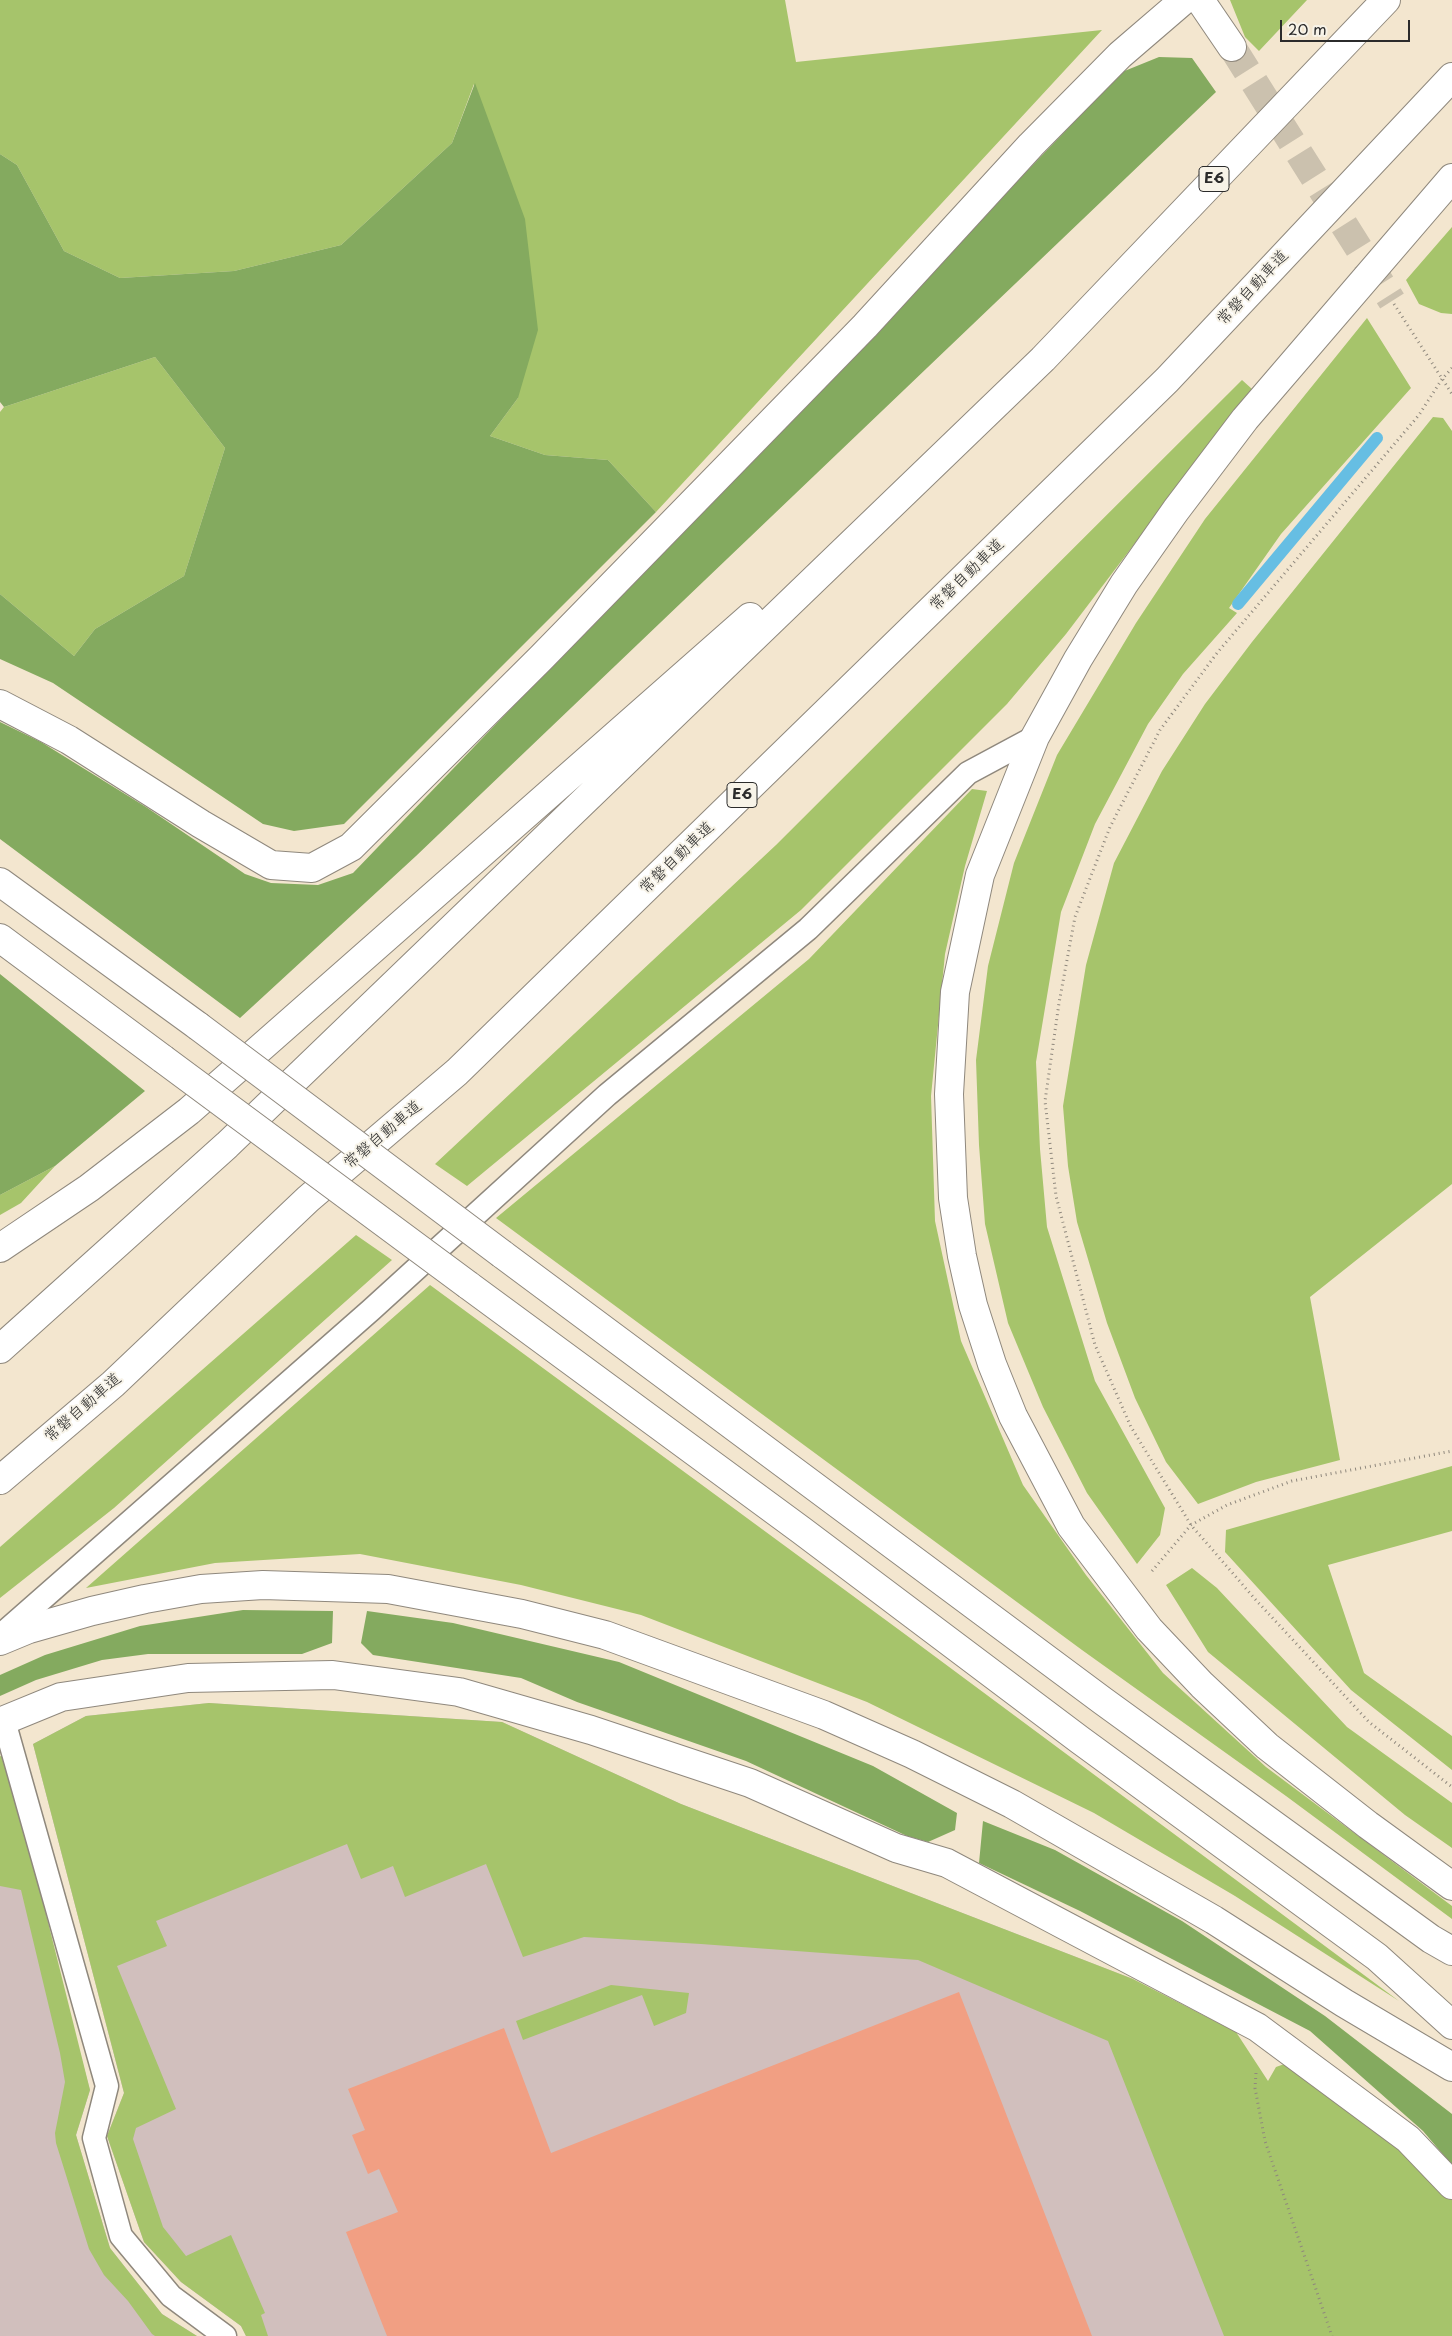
<!DOCTYPE html>
<meta charset="utf-8">
<style>
body{margin:0}
#map{position:relative;width:1452px;height:2336px;overflow:hidden;background:#f3e6cf;font-family:"Playpen Sans",sans-serif}
canvas{display:block}
.scale{position:absolute;left:1280px;top:20px;width:130px;height:22px;box-sizing:border-box;border:2px solid #2b2b2b;border-top:0;padding-left:6px;font-size:15px;line-height:18px;white-space:nowrap;color:#2b2b2b;-webkit-text-stroke:4px #f7f3e8;paint-order:stroke}
</style>
<div id="map">
<canvas width="1452" height="2336"></canvas>
<div class="scale">20 m</div>
</div>
<script>
const c = document.querySelector('canvas').getContext('2d');
c.lineJoin = 'round';
function paint(path, color) { c.fillStyle = color; c.fill(path, 'evenodd'); }
const poly = rows => new Path2D(rows.map(r => 'M' + r).join(''));
function trace(path, color, width, dash) { c.strokeStyle = color; c.lineWidth = width; c.lineCap = dash ? 'butt' : 'round'; c.setLineDash(dash || []); c.stroke(path); }
function drawText(font, color, halo, rows, align = 'center') {
  c.font = font + ' "Playpen Sans","Klee One",sans-serif'; c.lineWidth = 4; c.setLineDash([]); c.textBaseline = 'middle'; c.strokeStyle = halo; c.fillStyle = color; for (const [text, x, y, turn = 0] of rows) {
    c.save(); c.translate(x, y); c.rotate((+turn || 0) * Math.PI / 180); c.textAlign = isNaN(turn) ? turn : align; if (halo) c.strokeText(text, 0, 0); c.fillText(text, 0, 0); c.restore();
  }
}
paint(poly([
 [209,1703,502,1722,681,1804,1133,1979,1318,2336,246,2336,241,2326,181,2282,144,2242,107,2136,124,2093,33,1744,86,1716],
 [0,1756,90,2090,76,2135,110,2248,162,2314,197,2336,0,2336]
]), '#d1bfbd');
paint(poly([
 [0,0,785,0,796,62,1102,30,656,512,608,460,545,455,490,436,518,398,474,84,452,143,341,245,234,271,120,278,64,251,17,165,0,154],
 [1230,0,1307,0,1259,51,1245,37],
 [1452,227,1452,314,1441,313,1419,304,1406,280],
 [1367,318,1411,388,1281,534,1229,608,1237,613,1183,674,1148,724,1095,824,1061,912,1036,1062,1040,1149,1047,1227,1095,1381,1165,1508,1160,1535,1137,1564,1087,1493,1043,1407,1008,1323,985,1224,979,1145,976,1060,988,966,1014,863,1057,755,1136,623,1205,519],
 [155,357,225,448,184,576,95,629,74,656,0,594,0,412,4,407],
 [1242,380,1252,389,1066,634,1007,704,801,910,467,1186,435,1164,776,845],
 [1433,417,1443,418,1452,431,1452,1184,1310,1297,1340,1460,1256,1482,1198,1504,1166,1462,1135,1398,1107,1323,1077,1222,1068,1166,1063,1106,1086,965,1114,863,1162,771,1205,704,1252,642],
 [972,789,987,791,965,866,945,954,931,1096,935,1221,961,1341,1023,1485,1086,1575,1163,1673,1266,1767,1452,1906,1452,1919,1286,1796,1082,1650,496,1218,809,959],
 [55,1166,21,1203,0,1215,0,1195],
 [356,1235,392,1260,114,1508,0,1598,0,1547],
 [430,1285,902,1632,1399,2001,1235,1896,1094,1813,867,1702,641,1615,521,1585,360,1554,215,1563,86,1588],
 [1452,1466,1452,1531,1328,1565,1364,1673,1452,1736,1452,1770,1351,1690,1225,1552,1226,1530],
 [1192,1568,1217,1588,1347,1727,1452,1803,1452,1848,1405,1815,1208,1652,1166,1585],
 [209,1703,502,1722,681,1804,1133,1979,1236,2032,1268,2081,1276,2067,1290,2062,1343,2097,1452,2200,1452,2336,1224,2336,1108,2041,918,1960,701,1944,584,1937,523,1957,486,1864,405,1897,393,1866,361,1879,347,1844,156,1921,167,1946,117,1966,176,2109,136,2128,133,2139,163,2227,186,2256,231,2235,265,2313,261,2315,268,2336,246,2336,241,2326,181,2282,144,2242,107,2136,124,2093,33,1744,86,1716],
 [0,1756,7,1758,90,2090,76,2135,110,2248,162,2314,197,2336,155,2336,152,2334,128,2301,104,2275,89,2249,56,2143,55,2133,65,2082,60,2053,21,1890,0,1886],
 [611,1985,689,1993,686,2013,654,2026,642,1995,523,2040,516,2021]
]), '#a6c46b');
paint(poly([
 [1159,57,1192,58,1216,92,416,856,240,1018,0,839,0,722,41,742,146,807,245,874,271,883,318,885,353,873,1122,72],
 [475,83,525,219,538,330,518,398,490,436,545,455,608,460,656,512,344,824,294,831,263,824,53,683,0,659,0,594,74,656,95,629,184,576,225,448,155,357,4,407,0,402,0,154,17,165,64,251,120,278,234,271,341,245,452,143],
 [0,974,145,1091,55,1166,0,1195],
 [243,1610,333,1611,332,1643,302,1654,148,1654,102,1660,36,1680,0,1696,0,1675,45,1655,140,1626],
 [367,1611,453,1623,619,1662,873,1766,957,1813,955,1830,928,1842,907,1836,746,1761,577,1702,521,1678,373,1655,361,1643],
 [983,1821,1055,1850,1182,1921,1325,2016,1452,2114,1452,2165,1423,2131,1310,2031,1080,1911,979,1863]
]), '#84aa5f');
trace(poly([
 [1238,604,1377,438]
]), '#66bee3', 12);
paint(poly([
 [959,1992,1092,2336,387,2336,346,2232,398,2212,379,2169,368,2174,352,2135,365,2130,348,2089,504,2028,551,2153]
]), '#f19f83');
trace(poly([
 [1232,47,1392,301]
]), '#cbc1ae', 28, [28, 14]);
const lane = poly([
 [0,1636,371,1310,607,1095,808,929,968,773,1035,737],
 [4,1721,107,2086,94,2138,121,2236,171,2296,225,2336]
]);
const street = poly([
 [1200,0,1232,47],
 [0,704,69,740,201,824,271,865,312,868,351,847,541,658,865,326,1031,145,1120,55,1184,0],
 [0,1722,61,1697,188,1678,333,1675,459,1692,591,1730,750,1783,896,1848,947,1863,1257,2027,1408,2139,1452,2185]
]);
const highway = poly([
 [1452,178,1245,419,1176,510,1124,584,1078,659,1035,737,980,875,955,992,949,1094,953,1198,962,1256,973,1305,992,1364,1013,1416,1071,1526,1149,1629,1202,1685,1267,1746,1368,1825,1452,1886],
 [0,882,198,1026],
 [0,938,163,1059],
 [0,1248,89,1188,189,1111,750,617],
 [502,1254,1103,1701,1431,1939,1452,1951],
 [468,1285,801,1530,1080,1740,1377,1957,1452,2025],
 [0,1349,227,1145,1043,359,1386,0],
 [0,1480,113,1384,308,1199,457,1072,1167,380,1452,77],
 [0,1641,29,1629,92,1611,145,1599,201,1589,263,1585,388,1589,522,1614,605,1635,824,1715,912,1754,1012,1804,1214,1920,1344,2003,1452,2067]
]);
trace(lane, '#8f887d', 25);
trace(street, '#8f887d', 30);
trace(highway, '#8f887d', 30);
trace(poly([
 [1394,304,1452,394],
 [1452,368,1442,379,1419,415,1217,653,1160,730,1110,827,1075,917,1059,1003,1045,1101,1056,1196,1095,1345,1131,1427,1191,1525,1255,1599,1369,1722,1452,1787],
 [1152,1571,1191,1525,1227,1505,1292,1481,1452,1451],
 [1256,2073,1255,2088,1265,2141,1332,2336]
]), '#8f887d', 3, [1, 4]);
trace(lane, '#fff', 22);
trace(street, '#fff', 28);
trace(highway, '#fff', 28);
const highwayBridge = poly([
 [198,1026,502,1254],
 [163,1059,468,1285]
]);
trace(highwayBridge, '#8f887d', 30, []);
trace(highwayBridge, '#fff', 28);
for (const [x, y, w] of [
 [1214,179,30],
 [742,795,30]
]) { const box = new Path2D(); box.roundRect(x - w / 2, y - 12.5, w, 25, 4); c.fillStyle = '#f7f3e8'; c.fill(box); trace(box, '#2b2b2b', 1); }
drawText('bold 15px', '#2b2b2b', null, [
 ["E6",1214,179],
 ["E6",742,795]
]);
drawText('16px', '#2b2b2b', '#f7f3e8', [
 ["常磐自動車道",1253,288,-47],
 ["常磐自動車道",967,575,-44],
 ["常磐自動車道",677,858,-44],
 ["常磐自動車道",383,1135,-40],
 ["常磐自動車道",83,1408,-41]
]);
</script>
